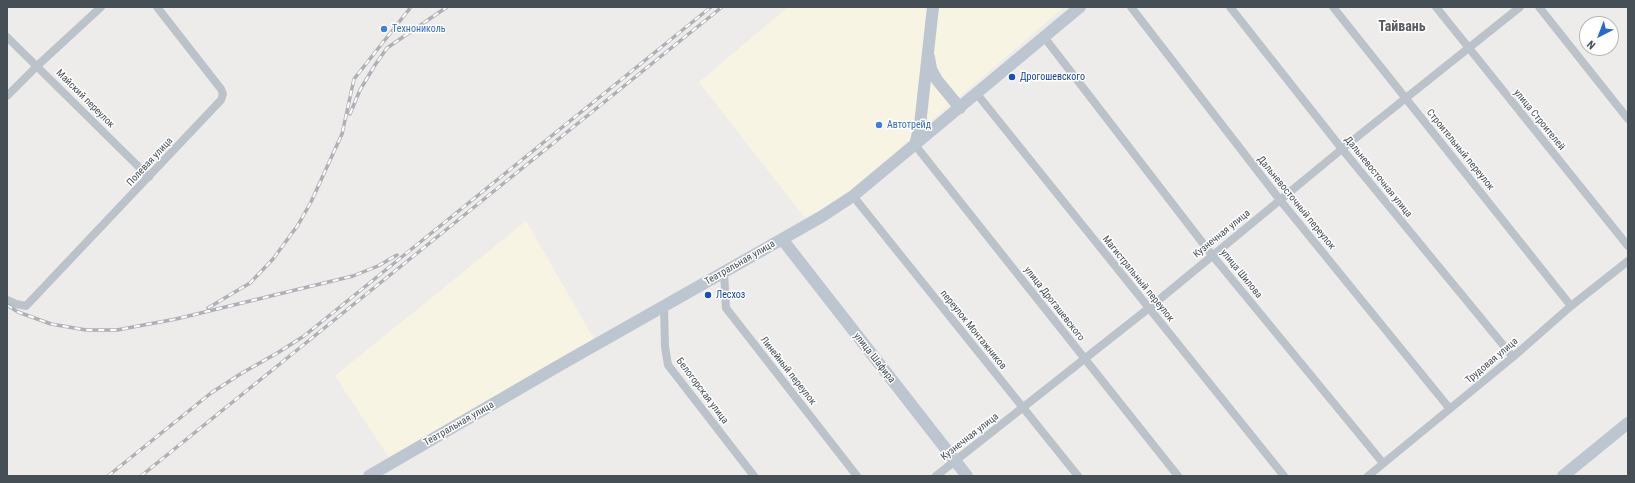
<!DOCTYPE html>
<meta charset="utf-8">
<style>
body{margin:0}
#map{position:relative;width:1635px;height:483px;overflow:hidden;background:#eeebeb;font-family:"Roboto Condensed",sans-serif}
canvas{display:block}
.frame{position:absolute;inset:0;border:8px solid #464e56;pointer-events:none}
.north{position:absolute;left:1579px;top:16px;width:40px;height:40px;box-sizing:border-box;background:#fff;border:1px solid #b5b8bb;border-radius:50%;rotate:222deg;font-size:11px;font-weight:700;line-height:16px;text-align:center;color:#464e56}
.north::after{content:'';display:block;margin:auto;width:14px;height:18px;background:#2c68c7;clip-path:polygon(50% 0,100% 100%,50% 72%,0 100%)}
</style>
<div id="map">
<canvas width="1635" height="483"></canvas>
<div class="frame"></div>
<div class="north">N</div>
</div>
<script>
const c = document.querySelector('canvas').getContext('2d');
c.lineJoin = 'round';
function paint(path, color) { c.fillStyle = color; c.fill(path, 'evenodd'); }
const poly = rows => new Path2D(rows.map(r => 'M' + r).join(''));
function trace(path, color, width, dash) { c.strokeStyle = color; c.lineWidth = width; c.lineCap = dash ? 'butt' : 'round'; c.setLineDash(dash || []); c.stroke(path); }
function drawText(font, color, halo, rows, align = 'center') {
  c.font = font + ' "Roboto Condensed",sans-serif'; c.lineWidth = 3; c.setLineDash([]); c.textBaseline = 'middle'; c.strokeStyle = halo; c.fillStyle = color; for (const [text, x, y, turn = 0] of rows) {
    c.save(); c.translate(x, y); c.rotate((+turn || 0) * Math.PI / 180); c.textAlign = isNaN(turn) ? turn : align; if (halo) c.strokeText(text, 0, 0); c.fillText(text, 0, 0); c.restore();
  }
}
paint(poly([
 [788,7,1064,7,845,195,805,218,699,82],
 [526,221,594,339,390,459,335,376]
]), '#f8f4e4');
trace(poly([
 [1131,7,1280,200,1450,409],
 [1230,7,1342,149,1513,357],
 [1333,7,1571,306],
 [1436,7,1628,246],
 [1539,7,1628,119],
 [7,37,149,177],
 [1044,37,1212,255,1383,463],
 [977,94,1284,476],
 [7,96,37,66,101,7],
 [915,145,1178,476],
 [853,196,1078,476],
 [724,272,726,308,857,476],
 [7,300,16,304,26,306,221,100,223,94,221,89,157,7],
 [664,306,665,347,668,365,754,476],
 [936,476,1149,308,1342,149,1520,7],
 [1368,476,1513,357,1571,306,1628,261]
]), '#bbc2c9', 8);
trace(poly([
 [929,57,931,69,937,80,960,108],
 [915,145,920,125,933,7],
 [782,239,967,476],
 [369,476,560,365,821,217,853,196,1080,7],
 [1563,476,1628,423]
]), '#bdc6d0', 12);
const rail = poly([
 [350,114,360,90,375,65,387,48,447,7],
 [7,305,18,312,51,324,86,330,117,330,176,319,353,276,378,266,397,255],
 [208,308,250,283,273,259,298,225,311,202,342,134,354,79,411,7],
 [108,476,211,393,242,373,279,352,304,336,711,7],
 [141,476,722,7]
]);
trace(rail, '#aeb0b5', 3.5);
trace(rail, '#fff', 2, [6]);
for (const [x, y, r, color] of [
 [384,29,4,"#3f7fe0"],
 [1012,77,4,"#1a4fb4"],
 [879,125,4,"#3f7fe0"],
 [708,295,4,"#1a4fb4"]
]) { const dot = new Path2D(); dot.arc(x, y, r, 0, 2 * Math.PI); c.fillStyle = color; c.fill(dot); trace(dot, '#fff', 1.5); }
drawText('10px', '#366cbe', '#fff', [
 ["Технониколь",392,29],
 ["Автотрейд",887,125]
], 'left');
drawText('10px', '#164399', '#fff', [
 ["Дрогошевского",1020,77],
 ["Лесхоз",716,295]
], 'left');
drawText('10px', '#464e56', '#fff', [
 ["Майский переулок",85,99,45],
 ["улица Строителей",1539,120,51],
 ["Строительный переулок",1460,150,51],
 ["Полевая улица",150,162,-47],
 ["Дальневосточная улица",1378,177,51],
 ["Дальневосточный переулок",1296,203,51],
 ["Кузнечная улица",1222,234,-39],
 ["Театральная улица",740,263,-30],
 ["улица Шилова",1241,274,51],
 ["Магистральный переулок",1138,279,51],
 ["улица Дрогашевского",1054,304,52],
 ["переулок Монтажников",973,330,51],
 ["улица Шафира",874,358,52],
 ["Трудовая улица",1492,361,-40],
 ["Линейный переулок",788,371,52],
 ["Белогорская улица",702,391,53],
 ["Театральная улица",459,424,-30],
 ["Кузнечная улица",970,437,-38]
]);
drawText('bold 14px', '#595b5f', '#fff', [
 ["Тайвань",1402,27]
]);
</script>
